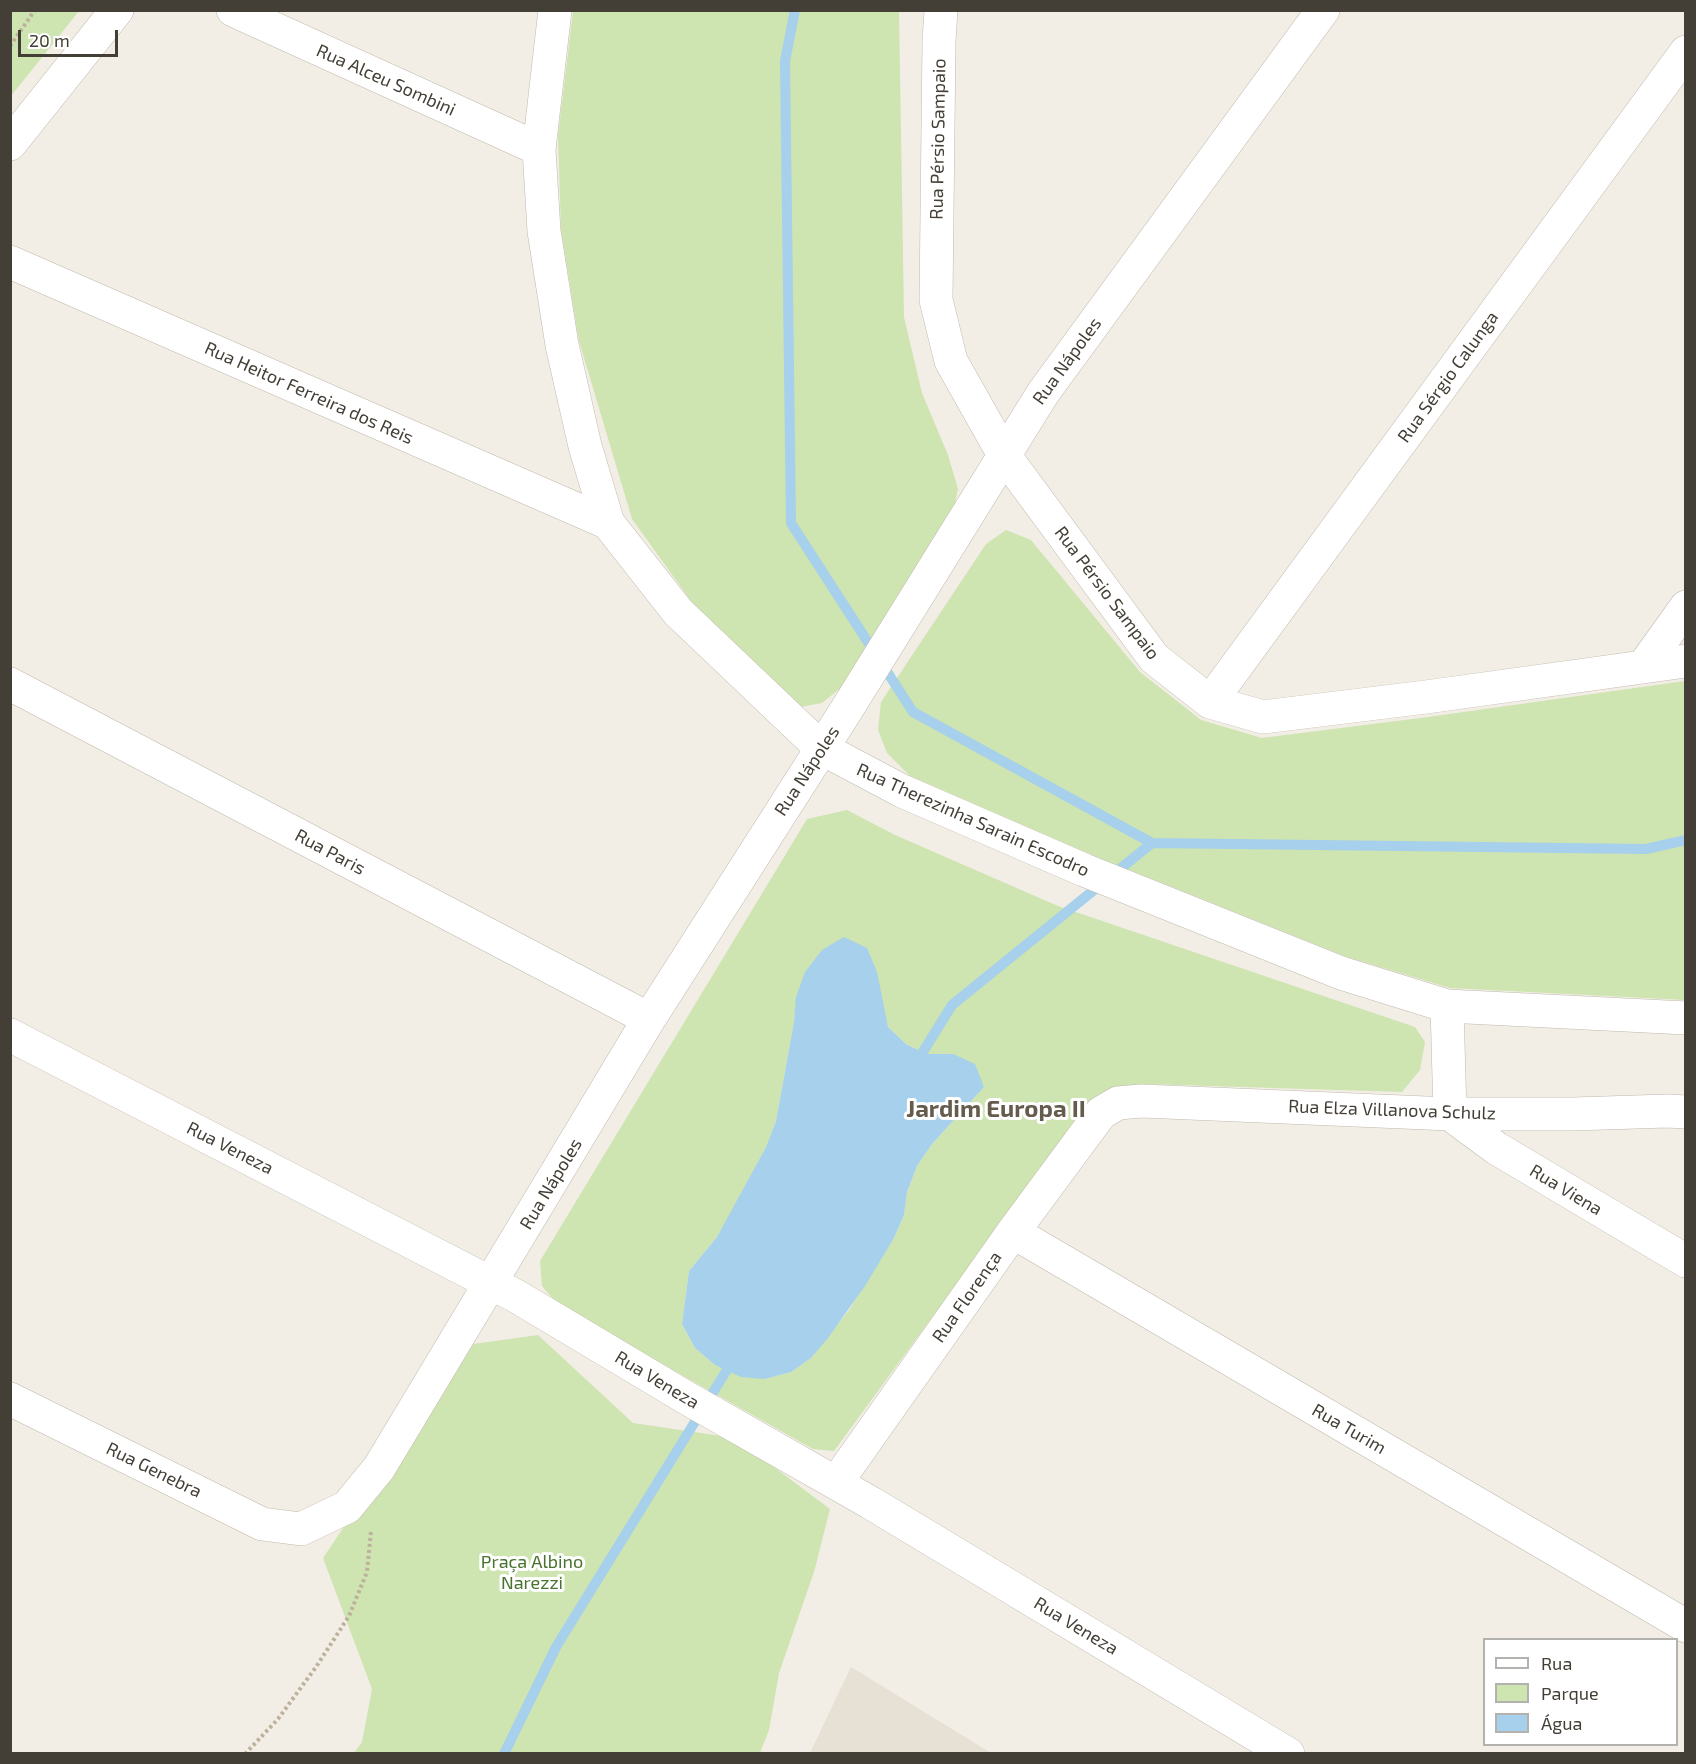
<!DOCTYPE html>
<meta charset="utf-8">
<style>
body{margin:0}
#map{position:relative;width:1696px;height:1764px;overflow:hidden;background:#f2eee6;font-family:"Exo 2",sans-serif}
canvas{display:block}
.frame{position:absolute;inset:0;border:12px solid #443f36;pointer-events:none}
.legend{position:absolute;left:1483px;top:1638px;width:195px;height:108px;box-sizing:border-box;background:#fff;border:2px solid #b4b2af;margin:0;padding:8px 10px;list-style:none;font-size:18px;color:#443f36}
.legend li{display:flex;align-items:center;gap:12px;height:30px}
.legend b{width:30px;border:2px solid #b4b2af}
.scale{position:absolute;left:18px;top:30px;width:100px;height:27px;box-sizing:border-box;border:3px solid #443f36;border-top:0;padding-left:8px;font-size:18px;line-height:21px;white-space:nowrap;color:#443f36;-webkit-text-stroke:4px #fff;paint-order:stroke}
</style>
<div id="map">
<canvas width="1696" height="1764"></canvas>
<div class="frame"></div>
<ul class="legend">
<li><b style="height:8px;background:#fff"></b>Rua</li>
<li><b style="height:16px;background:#cee4b1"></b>Parque</li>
<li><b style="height:16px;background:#a6d0eb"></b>Água</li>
</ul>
<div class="scale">20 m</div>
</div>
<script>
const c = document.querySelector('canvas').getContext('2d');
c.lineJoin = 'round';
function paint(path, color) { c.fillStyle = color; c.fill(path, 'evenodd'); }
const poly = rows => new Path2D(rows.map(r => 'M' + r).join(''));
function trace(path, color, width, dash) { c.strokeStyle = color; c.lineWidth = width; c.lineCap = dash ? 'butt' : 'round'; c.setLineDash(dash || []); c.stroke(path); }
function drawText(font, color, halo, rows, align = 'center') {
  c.font = font + ' "Exo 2",sans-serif'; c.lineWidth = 6; c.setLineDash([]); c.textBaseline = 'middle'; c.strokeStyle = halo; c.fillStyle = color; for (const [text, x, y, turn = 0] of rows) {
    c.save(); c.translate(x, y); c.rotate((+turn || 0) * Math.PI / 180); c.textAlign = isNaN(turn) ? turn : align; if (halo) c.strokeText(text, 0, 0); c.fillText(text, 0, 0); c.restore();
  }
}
paint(poly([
 [851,1667,991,1753,810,1753]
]), '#e6e0d5');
paint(poly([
 [11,10,79,11,11,96,10,11],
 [573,11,899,11,904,317,922,393,948,455,958,489,955,503,843,686,822,703,795,708,691,601,632,519,579,341,561,229,558,136],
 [1006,530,1031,540,1140,672,1201,720,1262,738,1428,717,1685,681,1685,1000,1450,988,1347,957,1092,855,910,776,887,753,878,730,881,702,986,544],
 [847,810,895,835,1058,906,1415,1027,1425,1042,1420,1070,1402,1092,1146,1084,1117,1087,1092,1099,834,1451,813,1449,559,1306,542,1286,540,1261,807,819],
 [797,996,882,1002,888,1027,907,1045,928,1054,953,1054,984,1087,932,1144,917,1166,907,1192,904,1215,894,1238,849,1310,811,1358,791,1372,765,1379,715,1365,695,1348,682,1324,689,1271,717,1237,730,1215,766,1147,776,1121,794,1022],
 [538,1335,633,1423,735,1438,830,1509,814,1572,779,1673,769,1730,760,1753,354,1753,362,1742,372,1689,323,1558,376,1479,452,1347]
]), '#cee4b1');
paint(poly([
 [844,937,867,948,877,972,888,1027,907,1045,928,1054,953,1054,975,1064,984,1087,932,1144,917,1166,907,1192,904,1215,894,1238,865,1286,828,1338,811,1358,791,1372,765,1379,741,1377,715,1365,695,1348,682,1324,689,1271,717,1237,766,1147,776,1121,794,1022,796,997,805,972,822,950]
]), '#a6d0eb');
trace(poly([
 [795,10,785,61,791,523,913,712,1152,843],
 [916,1063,952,1005,1152,843,1646,849,1686,840],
 [504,1754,556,1647,733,1360]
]), '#a6d0eb', 10);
const minor = poly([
 [233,10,539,149],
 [555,10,539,149,544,231,562,345,585,446,608,523,678,612,821,748,902,791,1084,870,1341,973,1447,1006,1686,1018],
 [941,10,939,41,936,300,951,361,1004,455,1154,658,1210,702,1263,717,1426,697,1686,661],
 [10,144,117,10],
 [10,262,608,523],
 [1643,667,1686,607],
 [10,684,649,1019],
 [1210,702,1686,52],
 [1447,1006,1450,1114],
 [10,1035,516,1296,685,1397,871,1503,1288,1754],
 [1450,1114,1496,1148,1686,1261],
 [1013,1232,1686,1626],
 [10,1399,262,1524,301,1529,347,1507,379,1468,649,1019,847,709,1043,393,1323,10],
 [836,1483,1013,1232,1101,1113,1118,1103,1142,1101,1450,1114,1573,1114,1667,1111,1686,1112]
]);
trace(minor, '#c0b9ac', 34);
trace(poly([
 [10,46,35,10],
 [245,1754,278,1719,316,1667,349,1616,367,1572,371,1531]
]), '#beb19c', 4, [3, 3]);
trace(minor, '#fff', 33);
drawText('18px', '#443f36', '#fff', [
 ["Rua Alceu Sombini",386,80,24],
 ["Rua Pérsio Sampaio",938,139,-89],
 ["Rua Nápoles",1067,361,-54],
 ["Rua Sérgio Calunga",1448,377,-54],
 ["Rua Heitor Ferreira dos Reis",309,393,24],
 ["Rua Pérsio Sampaio",1107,593,53],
 ["Rua Nápoles",807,771,-57],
 ["Rua Therezinha Sarain Escodro",973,820,24],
 ["Rua Paris",330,852,28],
 ["Rua Elza Villanova Schulz",1392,1110,2],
 ["Rua Veneza",230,1148,27],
 ["Rua Nápoles",551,1184,-59],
 ["Rua Viena",1566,1190,31],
 ["Rua Florença",967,1297,-55],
 ["Rua Veneza",657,1380,31],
 ["Rua Turim",1349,1429,30],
 ["Rua Genebra",154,1470,26],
 ["Rua Veneza",1076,1626,31]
]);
drawText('18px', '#48722d', '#fff', [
 ["Praça Albino",532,1562],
 ["Narezzi",532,1583]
]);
drawText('bold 24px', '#665c4e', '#fff', [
 ["Jardim Europa II",996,1109]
]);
</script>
